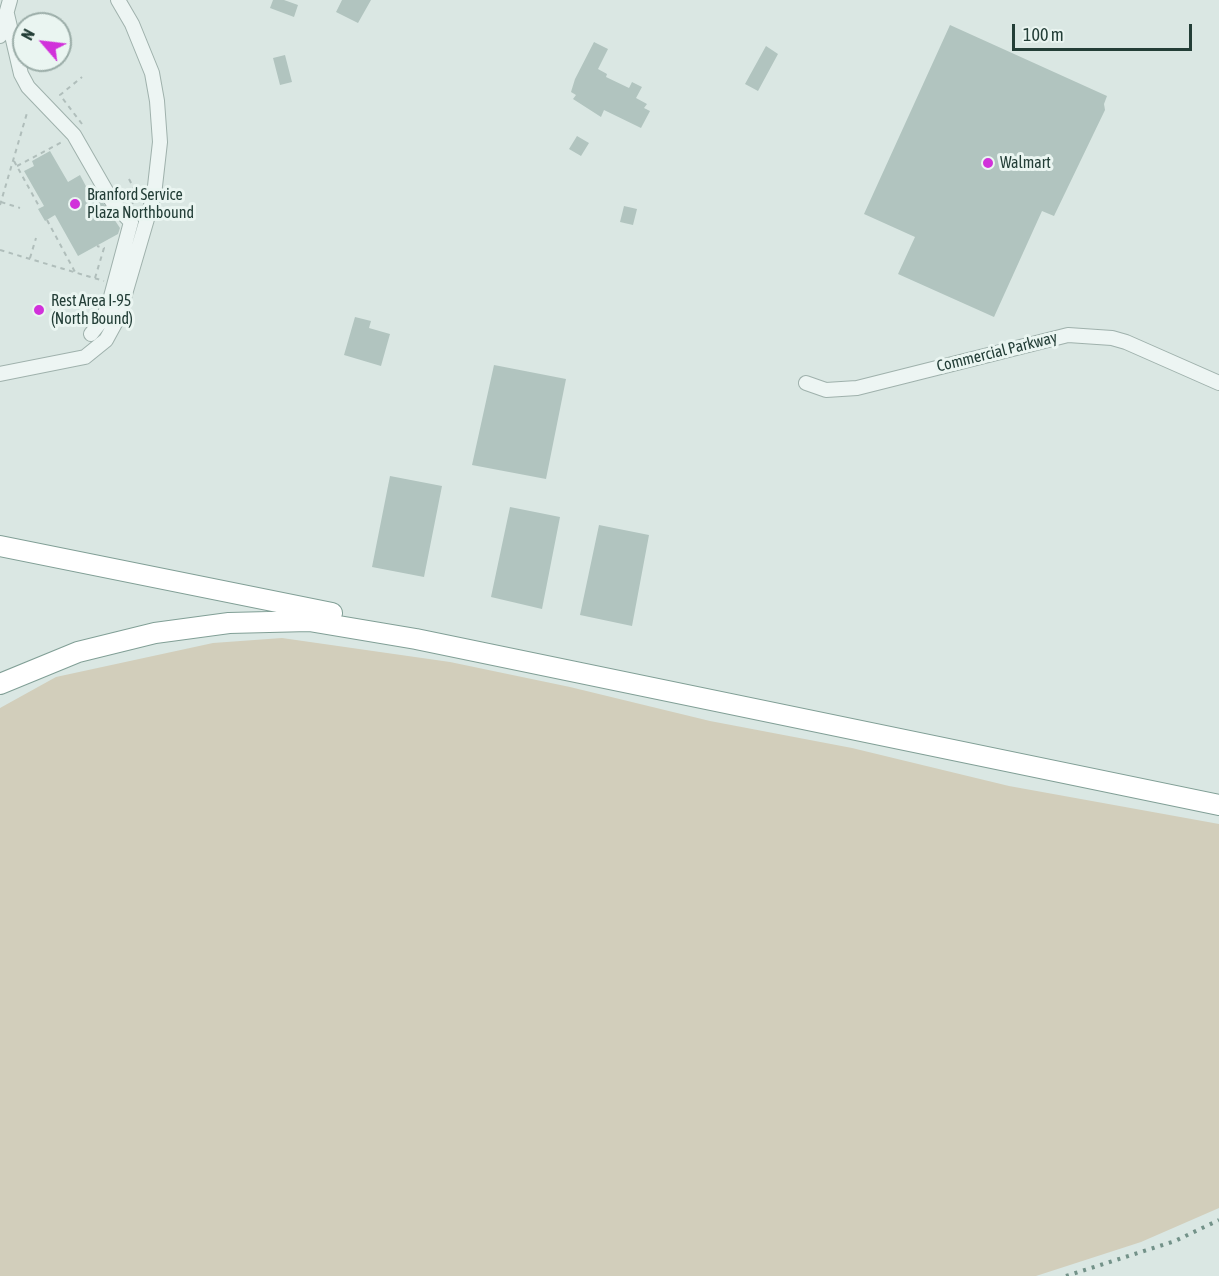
<!DOCTYPE html>
<style>
body{margin:0}
#map{position:relative;width:1219px;height:1276px;overflow:hidden;background:#dae7e3;font-family:"Asap Condensed",sans-serif}
canvas{display:block}
.north{position:absolute;left:12px;top:12px;width:60px;height:60px;box-sizing:border-box;background:#eaf5f1;border:2px solid #9aaca7;border-radius:50%;rotate:298deg;font-size:16px;font-weight:700;line-height:24px;text-align:center;color:#233e37}
.north::after{content:'';display:block;margin:auto;width:21px;height:27px;background:#d131da;clip-path:polygon(50% 0,100% 100%,50% 72%,0 100%)}
.scale{position:absolute;left:1012px;top:24px;width:180px;height:27px;box-sizing:border-box;border:3px solid #233e37;border-top:0;padding-left:8px;font-size:18px;line-height:21px;white-space:nowrap;color:#233e37;-webkit-text-stroke:4px #eaf5f1;paint-order:stroke}
</style>
<div id="map">
<canvas width="1219" height="1276"></canvas>
<div class="north">N</div>
<div class="scale">100 m</div>
</div>
<script>
const c = document.querySelector('canvas').getContext('2d');
c.lineJoin = 'round';
function paint(path, color) { c.fillStyle = color; c.fill(path, 'evenodd'); }
const poly = rows => new Path2D(rows.map(r => 'M' + r).join(''));
function trace(path, color, width, dash) { c.strokeStyle = color; c.lineWidth = width; c.lineCap = dash ? 'butt' : 'round'; c.setLineDash(dash || []); c.stroke(path); }
function drawText(font, color, halo, rows, align = 'center') {
  c.font = font + ' "Asap Condensed",sans-serif'; c.lineWidth = 6; c.setLineDash([]); c.textBaseline = 'middle'; c.strokeStyle = halo; c.fillStyle = color; for (const [text, x, y, turn = 0] of rows) {
    c.save(); c.translate(x, y); c.rotate((+turn || 0) * Math.PI / 180); c.textAlign = isNaN(turn) ? turn : align; if (halo) c.strokeText(text, 0, 0); c.fillText(text, 0, 0); c.restore();
  }
}
paint(poly([
 [282,638,450,662,570,687,710,721,852,748,1009,786,1219,824,1219,1208,1141,1242,1036,1276,0,1276,0,708,56,677,213,643]
]), '#d2cebb');
paint(poly([
 [273,0,284,0,298,5,294,17,270,8],
 [342,0,371,0,358,23,336,12],
 [950,25,1107,96,1104,104,1105,110,1054,216,1042,211,994,317,898,274,915,237,864,214],
 [594,42,608,49,598,69,607,74,606,77,629,88,632,82,642,87,636,98,647,104,644,108,650,111,641,128,604,110,601,117,573,99,576,95,571,92,575,79],
 [766,46,778,54,758,91,745,84],
 [285,55,292,82,280,85,273,58],
 [577,136,589,143,581,156,569,149],
 [50,151,68,182,80,175,89,192,94,189,120,228,118,234,78,256,55,215,45,221,38,209,44,206,24,171,34,166,32,161],
 [624,206,637,209,633,225,620,222],
 [355,317,371,321,369,328,390,334,381,366,344,355],
 [494,365,566,379,546,479,472,465],
 [390,476,442,486,424,577,372,567],
 [510,507,560,517,542,609,491,597],
 [599,525,649,535,632,626,580,615]
]), '#b1c4bf');
const minor = poly([
 [7,14,21,74,28,87,74,135,113,203,131,222,109,304,102,320,91,334],
 [0,36,10,0],
 [0,374,85,357,106,340,118,318,154,195,160,142,157,101,152,73,132,24,118,0],
 [806,383,826,390,857,388,1068,335,1112,338,1126,342,1219,383]
]);
const highway = poly([
 [0,546,332,613],
 [0,684,78,652,155,633,229,623,309,621,416,639,1219,805]
]);
trace(minor, '#9fb1ac', 16);
trace(highway, '#819f96', 22);
trace(poly([
 [82,124,60,95,82,77],
 [14,161,40,208],
 [17,166,62,142],
 [129,179,138,196,132,204],
 [1,202,20,208],
 [0,205,27,113],
 [47,220,75,272],
 [0,250,104,281],
 [30,258,36,238],
 [95,278,104,248,97,246]
]), '#b0bebb', 2, [4.5, 4.5]);
trace(minor, '#edf5f3', 14);
trace(highway, '#fff', 20);
trace(poly([
 [1066,1276,1175,1241,1219,1220]
]), '#739289', 4, [3, 6]);
for (const [x, y, r, color] of [
 [988,163,6,"#d131da"],
 [75,204,6,"#d131da"],
 [39,310,6,"#d131da"]
]) { const dot = new Path2D(); dot.arc(x, y, r, 0, 2 * Math.PI); c.fillStyle = color; c.fill(dot); trace(dot, '#eaf5f1', 2); }
drawText('16px', '#233e37', '#eaf5f1', [
 ["Walmart",1000,163],
 ["Branford Service",87,195],
 ["Plaza Northbound",87,213],
 ["Rest Area I-95",51,301],
 ["(North Bound)",51,319]
], 'left');
drawText('16px', '#233e37', '#eaf5f1', [
 ["Commercial Parkway",997,352,-14]
]);
</script>
